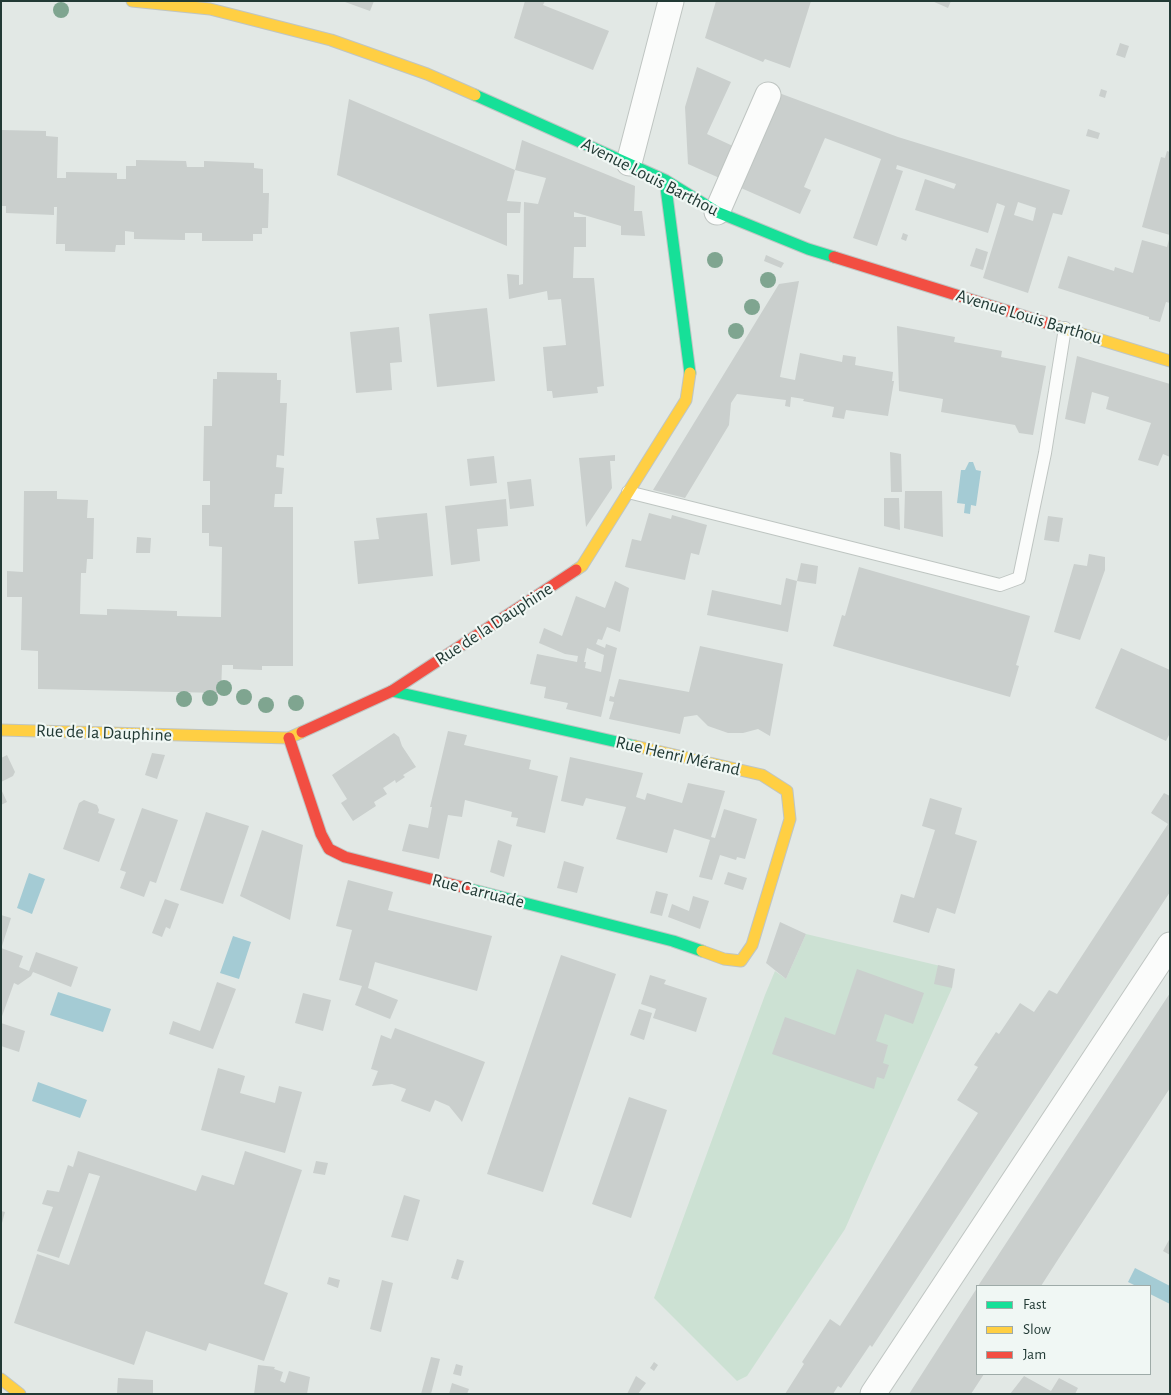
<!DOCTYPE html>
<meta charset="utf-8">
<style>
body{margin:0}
#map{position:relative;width:1171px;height:1395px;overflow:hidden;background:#e2e8e5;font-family:"Alegreya Sans",sans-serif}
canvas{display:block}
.frame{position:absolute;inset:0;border:2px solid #223a35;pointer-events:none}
.legend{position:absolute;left:976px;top:1285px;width:175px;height:90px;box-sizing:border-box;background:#f0f7f4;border:1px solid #9eaba8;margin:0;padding:6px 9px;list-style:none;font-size:15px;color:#223a35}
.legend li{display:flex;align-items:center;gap:10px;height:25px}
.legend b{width:25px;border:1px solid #9eaba8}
</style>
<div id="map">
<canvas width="1171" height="1395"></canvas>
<div class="frame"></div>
<ul class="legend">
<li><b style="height:6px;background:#16e098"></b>Fast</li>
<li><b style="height:6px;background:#ffcf43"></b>Slow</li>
<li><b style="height:6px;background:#f24e42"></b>Jam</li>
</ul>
</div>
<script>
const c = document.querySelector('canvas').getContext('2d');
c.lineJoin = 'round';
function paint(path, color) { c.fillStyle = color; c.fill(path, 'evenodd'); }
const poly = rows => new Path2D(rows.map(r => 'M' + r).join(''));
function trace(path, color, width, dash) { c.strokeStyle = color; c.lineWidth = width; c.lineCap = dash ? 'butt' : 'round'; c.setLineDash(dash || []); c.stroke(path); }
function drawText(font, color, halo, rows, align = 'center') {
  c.font = font + ' "Alegreya Sans",sans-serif'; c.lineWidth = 4.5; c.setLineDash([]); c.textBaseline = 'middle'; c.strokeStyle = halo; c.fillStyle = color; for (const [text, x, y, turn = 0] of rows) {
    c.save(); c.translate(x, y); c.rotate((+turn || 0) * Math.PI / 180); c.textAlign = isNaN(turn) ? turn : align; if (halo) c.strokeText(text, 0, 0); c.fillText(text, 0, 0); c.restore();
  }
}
paint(poly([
 [806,934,953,969,952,988,845,1229,747,1376,737,1381,654,1298,765,995,775,971,786,979]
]), '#cce1d3');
paint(poly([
 [969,462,973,462,976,470,981,471,976,506,971,505,970,514,964,513,965,504,957,503,961,470,965,470],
 [29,873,45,879,32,914,17,908],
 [233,936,251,942,239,979,220,973],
 [58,992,111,1009,103,1032,50,1015],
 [38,1082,87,1100,80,1118,32,1101],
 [1135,1268,1170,1286,1170,1304,1150,1294,1150,1286,1136,1286,1128,1282]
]), '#a4cbd4');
paint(poly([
 [374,1,370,11,345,2,345,1],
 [525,1,545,1,543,5,609,31,593,70,514,38],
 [716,1,811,1,790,68,765,59,763,62,705,38],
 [932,1,951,1,948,8],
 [1120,43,1129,46,1125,58,1116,55],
 [697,67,731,82,707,134,735,147,724,180,688,164,685,107],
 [1101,89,1107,91,1105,98,1099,96],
 [779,93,898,137,1070,190,1062,215,1053,213,1028,293,983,278,1005,206,997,203,988,233,915,210,925,179,954,189,956,184,897,165,896,169,903,171,877,246,853,238,881,159,825,138,804,187,811,190,800,214,741,188],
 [1018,202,1036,208,1033,221,1014,215],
 [349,99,515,170,522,140,635,186,634,211,642,211,645,236,621,235,621,226,574,212,574,217,586,217,586,247,574,247,573,278,594,278,604,386,597,387,598,393,553,398,552,391,547,391,543,347,566,345,561,299,548,300,547,291,509,299,507,274,519,275,519,285,523,284,524,202,538,204,546,178,515,170,507,201,521,202,520,213,507,213,507,246,337,175],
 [1088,129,1100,133,1098,139,1086,136],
 [1,130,46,131,46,136,58,137,57,178,66,178,66,172,117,173,117,179,126,179,126,166,136,166,136,160,186,161,187,167,204,167,204,161,254,163,254,168,263,169,263,193,269,193,268,228,262,228,262,234,253,234,253,241,202,241,202,233,185,233,185,240,134,239,134,232,125,231,125,245,116,245,115,252,65,251,65,244,56,244,57,207,54,207,54,215,6,213,6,206,1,206],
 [1167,151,1170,152,1170,235,1142,227,1161,157,1165,158],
 [903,233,908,235,906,241,901,239],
 [1169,239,1170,303,1166,302,1160,322,1149,319,1149,317,1058,288,1068,256,1114,271,1115,267,1133,273,1142,240,1167,247],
 [976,248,988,252,983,270,970,266],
 [766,255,784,263,781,268,764,261],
 [799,281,780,377,795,380,800,353,842,362,843,355,856,357,855,365,893,372,892,381,894,381,888,416,846,410,844,419,832,417,834,407,803,401,804,399,791,397,790,407,785,406,786,400,737,394,731,403,729,425,685,498,653,490,779,284],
 [487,308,495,381,437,387,429,314],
 [897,326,955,337,954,342,1002,351,1001,357,1046,366,1033,435,1019,433,1015,425,941,412,943,399,899,391],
 [399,327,402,362,390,363,392,390,356,393,350,332],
 [1077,356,1170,384,1170,457,1163,454,1158,466,1138,460,1151,423,1106,409,1109,397,1092,392,1085,424,1065,419],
 [217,372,277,373,277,380,281,380,280,403,287,403,284,456,277,455,276,467,284,468,282,494,275,494,274,507,293,507,293,666,262,666,262,670,233,669,233,665,222,665,221,693,38,689,38,651,21,650,22,597,7,597,7,571,23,572,24,491,57,491,57,499,88,500,87,518,94,518,93,559,87,559,86,573,81,573,80,614,107,615,107,609,177,611,177,616,221,617,222,547,209,546,209,533,202,533,202,505,210,505,210,481,203,481,204,426,212,426,213,379,217,379],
 [890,452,901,454,902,492,891,492],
 [615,455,615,461,610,461,612,488,586,527,579,458],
 [494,456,497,483,470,486,467,459],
 [531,479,534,506,510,509,507,482],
 [905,491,942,491,943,537,904,528],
 [884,498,899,498,900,530,884,526],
 [506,499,508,526,477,529,480,561,451,565,445,506],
 [427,513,433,576,358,584,354,541,379,539,376,518],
 [649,513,671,519,672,515,707,525,699,555,691,553,685,580,625,567,632,539,641,541],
 [1048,516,1063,518,1059,542,1044,540],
 [137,537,151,538,150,553,136,553],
 [1089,554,1105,557,1105,570,1080,640,1054,632,1074,564,1087,566],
 [801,563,818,566,816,584,797,581],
 [859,567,1030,616,1016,665,1019,666,1010,697,833,646,842,615,845,616],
 [786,578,797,581,788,632,707,615,712,590,781,605],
 [615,581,629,588,620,632,607,627,602,640,598,639,596,644,605,648,606,644,617,648,601,717,566,709,568,703,544,698,546,687,530,684,537,654,577,662,578,656,565,654,539,643,544,628,562,636,576,596,605,608],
 [587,648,604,655,601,672,585,668,586,662,584,662],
 [700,646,783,664,770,736,758,729,743,733,728,733,708,726,697,715,684,717,680,734,609,719,614,702,609,701,610,696,614,697,619,679,689,692],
 [1121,648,1170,670,1170,733,1166,741,1095,708],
 [448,731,467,735,464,745,531,760,529,769,558,776,545,833,516,826,518,818,511,817,512,812,465,800,462,817,448,815,439,859,402,851,409,824,428,828,432,807,430,807],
 [394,733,399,737,402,746,416,767,403,775,405,777,396,783,395,780,383,788,387,794,374,802,376,806,353,821,341,803,347,799,332,775],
 [152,753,165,755,157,779,145,775],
 [7,755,15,772,13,776,1,782,1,758],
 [570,757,643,773,636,797,645,800,647,793,682,803,688,783,725,791,711,837,715,838,724,809,757,819,745,859,737,857,736,860,720,855,712,880,699,877,710,840,674,829,667,853,616,839,626,807,586,798,583,806,561,801],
 [1,789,7,802,1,805],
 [1164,793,1170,796,1170,892,872,1347,870,1345,841,1388,838,1386,833,1394,785,1394,804,1364,802,1362,830,1319,840,1326,978,1113,957,1100,978,1067,974,1065,996,1032,999,1034,1020,1003,1034,1012,1049,990,1057,994,1168,824,1151,813],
 [930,798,962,808,955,834,977,841,955,914,937,908,929,933,893,922,901,894,914,898,935,830,922,826],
 [84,800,97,805,99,810,98,813,115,819,99,862,63,849,79,803],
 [142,808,178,820,156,883,150,881,144,897,120,888,126,872,120,870],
 [206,812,249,826,223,904,180,890],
 [262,830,303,845,290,920,240,896],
 [498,840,512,845,504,877,490,872],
 [564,861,584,867,577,893,557,888],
 [728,872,747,878,743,890,724,884],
 [348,880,393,892,388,910,492,936,477,991,375,962,368,988,398,1000,390,1019,355,1005,362,986,339,980,352,930,336,926],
 [656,891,668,894,662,916,650,913],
 [693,896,709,901,700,929,668,917,672,904,689,911],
 [165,899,179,904,170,929,166,927,162,937,152,933],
 [1,915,11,918,2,946,1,945],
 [780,922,806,934,786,979,766,963],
 [1,948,23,956,19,967,29,971,36,952,78,967,71,987,33,972,31,976,18,985,14,983,1,1019],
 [561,955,616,974,543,1192,487,1174],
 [938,965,955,969,952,988,934,984],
 [857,969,924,993,913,1024,885,1014,876,1041,888,1045,883,1063,889,1065,884,1079,877,1077,874,1089,772,1054,785,1017,835,1035],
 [650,975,666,980,664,984,707,998,696,1032,653,1018,656,1009,641,1004],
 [217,982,236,989,213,1049,169,1034,173,1021,200,1031],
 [303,993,331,1000,323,1031,295,1023],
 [1170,993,1170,1088,1059,1258,1041,1286,978,1286],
 [639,1009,652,1013,644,1040,630,1035],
 [1,1023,25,1031,19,1052,1,1046],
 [395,1028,485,1062,462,1122,449,1106,435,1100,430,1112,401,1101,406,1089,392,1084,372,1086,378,1071,371,1069,381,1035,391,1039],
 [218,1068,245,1076,240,1093,275,1103,279,1086,302,1092,285,1153,201,1130],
 [629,1097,667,1110,631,1218,592,1204],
 [78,1151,196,1191,202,1175,234,1185,245,1151,302,1170,264,1284,288,1293,264,1361,209,1343,206,1351,146,1331,134,1365,14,1323,37,1254,69,1265,100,1176,89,1173,59,1258,37,1251,53,1207,42,1204,47,1190,59,1192,68,1165,73,1167],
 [316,1161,328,1163,325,1175,313,1173],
 [404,1195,420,1200,408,1241,391,1237],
 [1,1211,5,1212,2,1223,1,1223],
 [1170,1238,1170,1255,1163,1251],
 [457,1259,464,1261,458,1280,451,1278],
 [329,1277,340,1280,338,1288,327,1284],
 [382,1280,393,1283,381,1332,370,1329],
 [977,1288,977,1374,984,1374,971,1394,909,1394],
 [431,1357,440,1359,431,1394,421,1394],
 [654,1362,658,1365,654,1371,650,1368],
 [456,1364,463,1366,461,1376,453,1374],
 [258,1365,275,1367,274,1369,283,1372,280,1381,285,1383,289,1371,310,1377,307,1394,254,1394],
 [636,1376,646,1383,638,1394,627,1394],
 [1024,1376,1051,1391,1059,1378,1078,1388,1075,1394,1010,1394],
 [118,1378,153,1380,153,1394,117,1394],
 [452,1383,469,1389,467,1394,449,1394]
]), '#cacfcd');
const lane = poly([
 [628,492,1000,585,1019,578,1045,453,1065,328]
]);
const street = poly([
 [629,163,671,1],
 [717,212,768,95],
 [873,1394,1170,945]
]);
const fast = poly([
 [475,95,665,180,717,212,808,249,834,257],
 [665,180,690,373],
 [392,691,635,746],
 [466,888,673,941,702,951]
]);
const slow = poly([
 [132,1,210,9,331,40,427,74,475,95],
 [1059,327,1170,361],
 [576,570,582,566,686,400,690,373],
 [1,730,289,738,302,732],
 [635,746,762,775,787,791,790,819,752,945,741,961,724,959,702,951],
 [1,1379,20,1394]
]);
const jam = poly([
 [834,257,1059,327],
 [302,732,392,691,576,570],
 [289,738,321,834,329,849,345,857,466,888]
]);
trace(lane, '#bfc5c2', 14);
trace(street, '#bfc5c2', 27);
trace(fast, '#bfc5c3', 13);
trace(slow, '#bfc5c3', 13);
trace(jam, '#bfc5c3', 13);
trace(lane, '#fbfcfb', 12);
trace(street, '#fbfcfb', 25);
trace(fast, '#16e098', 11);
trace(slow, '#ffcf43', 11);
trace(jam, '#f24e42', 11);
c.fillStyle = '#7fa590';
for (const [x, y] of [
 [61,10],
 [715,260],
 [768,280],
 [752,307],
 [736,331],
 [224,688],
 [244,697],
 [210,698],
 [184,699],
 [296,703],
 [266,705]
]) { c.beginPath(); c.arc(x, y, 8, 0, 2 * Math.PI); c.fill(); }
drawText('18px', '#223a35', '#f0f7f4', [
 ["Avenue Louis Barthou",650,177,27],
 ["Avenue Louis Barthou",1029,317,17],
 ["Rue de la Dauphine",494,624,-33],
 ["Rue de la Dauphine",104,733,2],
 ["Rue Henri Mérand",678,756,13],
 ["Rue Carruade",478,891,14]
]);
</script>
